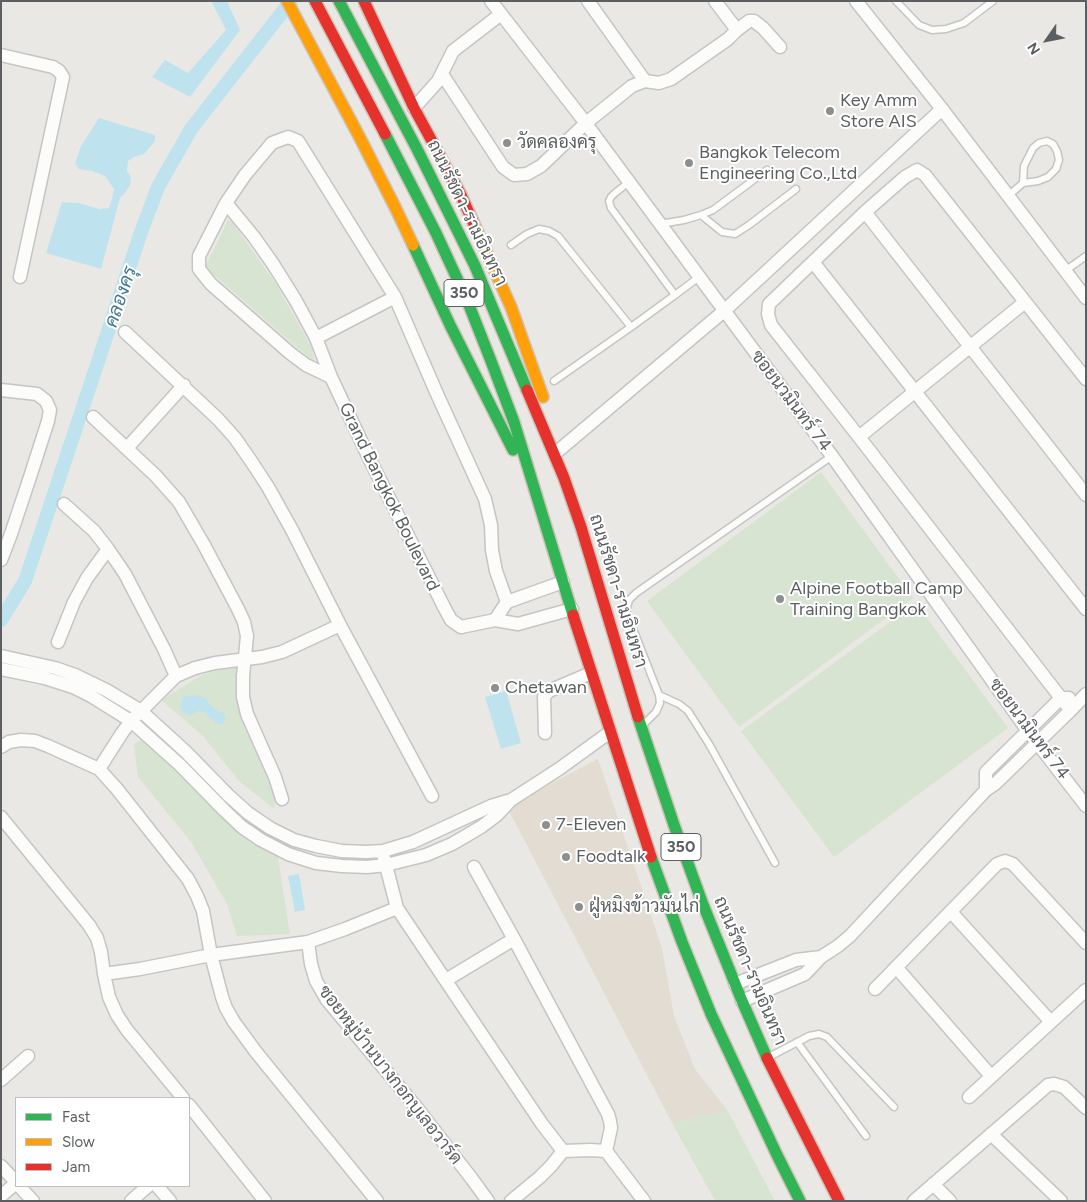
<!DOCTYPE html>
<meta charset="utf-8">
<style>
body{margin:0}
#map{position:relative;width:1087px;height:1202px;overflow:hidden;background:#eae8e5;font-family:Figtree,sans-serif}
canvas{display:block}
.frame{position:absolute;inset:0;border:2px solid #5b5f61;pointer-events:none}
.legend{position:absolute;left:15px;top:1097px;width:175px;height:90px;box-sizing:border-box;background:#fff;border:1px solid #bdbfc0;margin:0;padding:6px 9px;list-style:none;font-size:15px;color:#5b5f61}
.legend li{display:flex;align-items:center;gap:10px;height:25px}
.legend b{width:25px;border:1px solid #bdbfc0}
.north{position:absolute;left:1022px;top:15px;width:50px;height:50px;-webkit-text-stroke:4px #fff;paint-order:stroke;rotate:237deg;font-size:14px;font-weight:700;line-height:20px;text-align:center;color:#5b5f61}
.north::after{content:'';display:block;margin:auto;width:18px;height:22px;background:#5b5f61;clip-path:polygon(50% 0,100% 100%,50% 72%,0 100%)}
</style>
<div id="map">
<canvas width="1087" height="1202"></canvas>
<div class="frame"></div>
<ul class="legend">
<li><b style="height:6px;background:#30b455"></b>Fast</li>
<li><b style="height:6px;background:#ff9f0a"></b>Slow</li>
<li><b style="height:6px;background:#e5322d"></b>Jam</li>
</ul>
<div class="north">N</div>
</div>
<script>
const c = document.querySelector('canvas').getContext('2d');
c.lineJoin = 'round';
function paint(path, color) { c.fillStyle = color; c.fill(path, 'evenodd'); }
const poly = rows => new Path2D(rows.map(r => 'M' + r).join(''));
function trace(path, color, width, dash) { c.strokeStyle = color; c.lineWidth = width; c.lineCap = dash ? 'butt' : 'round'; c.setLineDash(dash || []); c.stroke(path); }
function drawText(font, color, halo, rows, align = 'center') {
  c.font = font + ' Figtree,Sarabun,sans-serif'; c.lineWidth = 4; c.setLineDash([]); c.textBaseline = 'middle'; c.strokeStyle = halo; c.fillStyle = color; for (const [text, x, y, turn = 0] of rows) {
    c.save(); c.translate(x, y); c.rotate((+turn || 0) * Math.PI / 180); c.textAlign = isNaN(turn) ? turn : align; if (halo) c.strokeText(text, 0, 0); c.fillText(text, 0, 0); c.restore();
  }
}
paint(poly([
 [598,759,662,948,674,1016,695,1069,728,1111,672,1123,507,807]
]), '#e3dcd3');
paint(poly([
 [229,218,276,284,312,348,315,363,205,267],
 [821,472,913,598,739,727,647,601],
 [916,603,1008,728,834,857,741,731],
 [242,663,240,701,273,780,276,798,274,809,238,780,203,736,161,700,202,675],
 [145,737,277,851,290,934,237,936,227,904,191,842,138,777,134,744],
 [728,1111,775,1201,715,1201,672,1123]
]), '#d7e4d2');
paint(poly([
 [211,1,227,1,240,30,190,97,152,77,165,60,188,73,226,30],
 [99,118,155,135,155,141,144,154,134,157,128,161,127,170,131,178,130,185,125,193,120,198,101,269,46,253,62,202,79,203,99,209,109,208,112,199,114,189,105,176,92,171,79,169,75,163,81,146],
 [506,691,521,743,501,749,485,697],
 [193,695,200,696,207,700,210,705,214,708,219,712,224,713,226,718,222,724,218,724,208,716,206,712,198,711,190,715,187,714,183,712,180,708,183,697],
 [299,874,305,910,295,912,288,876]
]), '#bee3ef');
trace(poly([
 [1,620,25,581,141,232,158,187,191,129,291,1]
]), '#bee3ef', 14);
const lane = poly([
 [896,1,919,25,932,30,946,29,964,23,993,1],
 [629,182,615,193,611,197,609,201,611,208,675,295,631,327],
 [1008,196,1023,183,1038,181,1048,177,1056,169,1059,160,1057,151,1053,144,1047,141,1039,143,1033,148,1024,166,1023,183],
 [701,215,722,232,735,234,749,225,796,189],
 [660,224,684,220,701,215,713,210,767,170],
 [511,245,527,234,539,229,549,231,558,236,631,327,554,381],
 [1065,271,1086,256],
 [675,295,699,277],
 [659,695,679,704,688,711,709,744,775,863],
 [643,725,656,712,660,703,659,695,626,611,629,600,636,593,832,456],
 [797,1042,866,1136],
 [769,1057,809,1036,819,1034,827,1037,894,1107]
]);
const street = poly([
 [491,1,581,117,832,456,1028,731,1086,806],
 [588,1,645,81],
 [856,1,942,109,1086,298],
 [737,30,749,21,754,21,763,28,780,47],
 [1,55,53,67,59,71,63,77,20,277],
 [442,74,503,167,514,175,527,174,541,166,586,123,632,86,645,81,659,83,671,79,728,39,737,30,715,1],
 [414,108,438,81,453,51,501,14],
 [226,203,254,237,273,264,296,301,316,338,331,377,370,460,444,607,451,620,461,627,495,620,518,624,572,609],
 [865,212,1086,495],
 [813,262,1086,609],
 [125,332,218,419,235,438,251,461,268,487,292,530,340,625,432,796],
 [316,338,395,297],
 [331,377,306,365,290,353,211,284,199,269,199,256,226,203,245,175,272,143,288,137,298,141,395,297,437,394,485,499,491,525,492,550,496,571,507,602],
 [1,390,37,394,46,401,50,410,48,421,30,477,11,534,1,560],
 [93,417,156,476,179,502,204,545,238,609,244,622,247,636,243,676,243,697,247,714,275,777,282,799],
 [859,437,1025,302],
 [127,448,184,385],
 [558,451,724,311,942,109],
 [64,504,94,531,108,549,125,574,164,649,176,676],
 [495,620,507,602,563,582],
 [58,642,74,602,87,578,108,549],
 [1,656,55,668,75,675,106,690,141,711,186,752,228,795,248,813,270,828,294,840,316,846,342,851,366,852,383,851,413,842,491,806,511,800,559,769,610,732],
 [1,669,45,678,73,687,91,696,131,721,180,765,224,810,242,827,261,840,288,854,316,863,342,866,367,867,386,865,426,855,452,844,481,827,497,815,511,800],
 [1071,710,1064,702,859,437,771,325,768,314,769,304,865,212,905,177,917,170,925,175,1086,379],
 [545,733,544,696,549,691,591,673],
 [1,747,9,742,21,740,35,741,48,746,99,769,117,789,188,879,197,896,203,911,211,955,222,997,226,1008,234,1022,256,1052,377,1201],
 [99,769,122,733,131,721,176,676,195,668,215,663,262,657,282,652,340,625],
 [986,790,986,772,1061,698,1069,698],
 [1,817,89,925,97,938,101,952,104,974,109,997,117,1015,127,1030,183,1098],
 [384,858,397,908,542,1124,563,1151],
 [474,867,514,939,608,1114,610,1121,611,1128,606,1151],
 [951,912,1051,1022],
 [308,942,311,964,316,981,327,1000,417,1108,472,1179,488,1201],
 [896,967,991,1076],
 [104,974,140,969,211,955,308,942,345,929,397,908],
 [446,980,514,939],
 [735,984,796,960,821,957],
 [875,989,997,864,1005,861,1013,864,1086,943],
 [742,1001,805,974,821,957,838,946,850,936,986,790,996,783,1071,710,1086,694],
 [1,1080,28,1056],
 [969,1097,1086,990],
 [189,1105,265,1201],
 [991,1134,1061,1201],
 [1,1166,16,1182],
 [933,1184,950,1201],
 [19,1186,33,1201],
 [157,1186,170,1201],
 [1,1196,16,1183],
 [131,1201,148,1186],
 [511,1201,540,1177,551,1166,563,1151,590,1150,606,1151,644,1201],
 [914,1201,1048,1085,1054,1084,1064,1087,1086,1108]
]);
const fast = poly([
 [339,1,418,151,475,266,527,390],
 [385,134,436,233,467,300,491,361,514,422,573,615],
 [413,245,450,325,513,450],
 [638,717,674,825,702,902,742,1001,767,1058],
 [651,857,682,942,711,1014,777,1155,800,1201]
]);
const slow = poly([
 [287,1,359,136,395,207,413,245],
 [474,224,511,307,543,397]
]);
const jam = poly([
 [315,1,385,134],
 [364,1,414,108,460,193,474,224],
 [527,390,564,478,581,527,638,717],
 [573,615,651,857],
 [767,1058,839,1201]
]);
trace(lane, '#c4c5c4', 9);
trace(street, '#c4c5c4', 15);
trace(fast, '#cec3b6', 14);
trace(slow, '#cec3b6', 14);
trace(jam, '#cec3b6', 14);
trace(lane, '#fcfcfb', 6);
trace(street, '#fcfcfb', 12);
trace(fast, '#30b455', 11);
trace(slow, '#ff9f0a', 11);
trace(jam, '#e5322d', 11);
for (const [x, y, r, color] of [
 [830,111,5,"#8d8f8f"],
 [507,143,5,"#8d8f8f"],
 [689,163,5,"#8d8f8f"],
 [780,599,5,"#8d8f8f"],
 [495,688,5,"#8d8f8f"],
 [546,825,5,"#8d8f8f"],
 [566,857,5,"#8d8f8f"],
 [579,907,5,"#8d8f8f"]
]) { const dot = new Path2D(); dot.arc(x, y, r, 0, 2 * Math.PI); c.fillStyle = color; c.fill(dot); trace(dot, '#fff', 2); }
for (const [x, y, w] of [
 [464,293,40],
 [681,847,40]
]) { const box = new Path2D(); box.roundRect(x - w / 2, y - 13.5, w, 27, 4); c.fillStyle = '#fff'; c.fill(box); trace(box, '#5b5f61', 1); }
drawText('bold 16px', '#5b5f61', null, [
 ["350",464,293],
 ["350",681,847]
]);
drawText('18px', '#5b5f61', '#fff', [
 ["Key Amm",840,101],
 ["Store AIS",840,122],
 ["วัดคลองครุ",517,143],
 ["Bangkok Telecom",699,153],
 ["Engineering Co.,Ltd",699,174],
 ["Alpine Football Camp",790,589],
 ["Training Bangkok",790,610],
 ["Chetawan",505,688],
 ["7-Eleven",556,825],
 ["Foodtalk",576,857],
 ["ฝู่หมิงข้าวมันไก่",589,907]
], 'left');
drawText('18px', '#5b5f61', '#fff', [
 ["ถนนรัชดา-รามอินทรา",467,213,64],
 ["ซอยนวมินทร์ 74",791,401,53],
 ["Grand Bangkok Boulevard",389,497,64],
 ["ถนนรัชดา-รามอินทรา",618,591,73],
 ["ซอยนวมินทร์ 74",1029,729,53],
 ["ถนนรัชดา-รามอินทรา",750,971,67],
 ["ซอยหมู่บ้านบางกอกบูเลอวาร์ด",390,1075,52]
]);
drawText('italic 19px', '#457992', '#fff', [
 ["คลองครุ",121,297,-71]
]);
</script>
